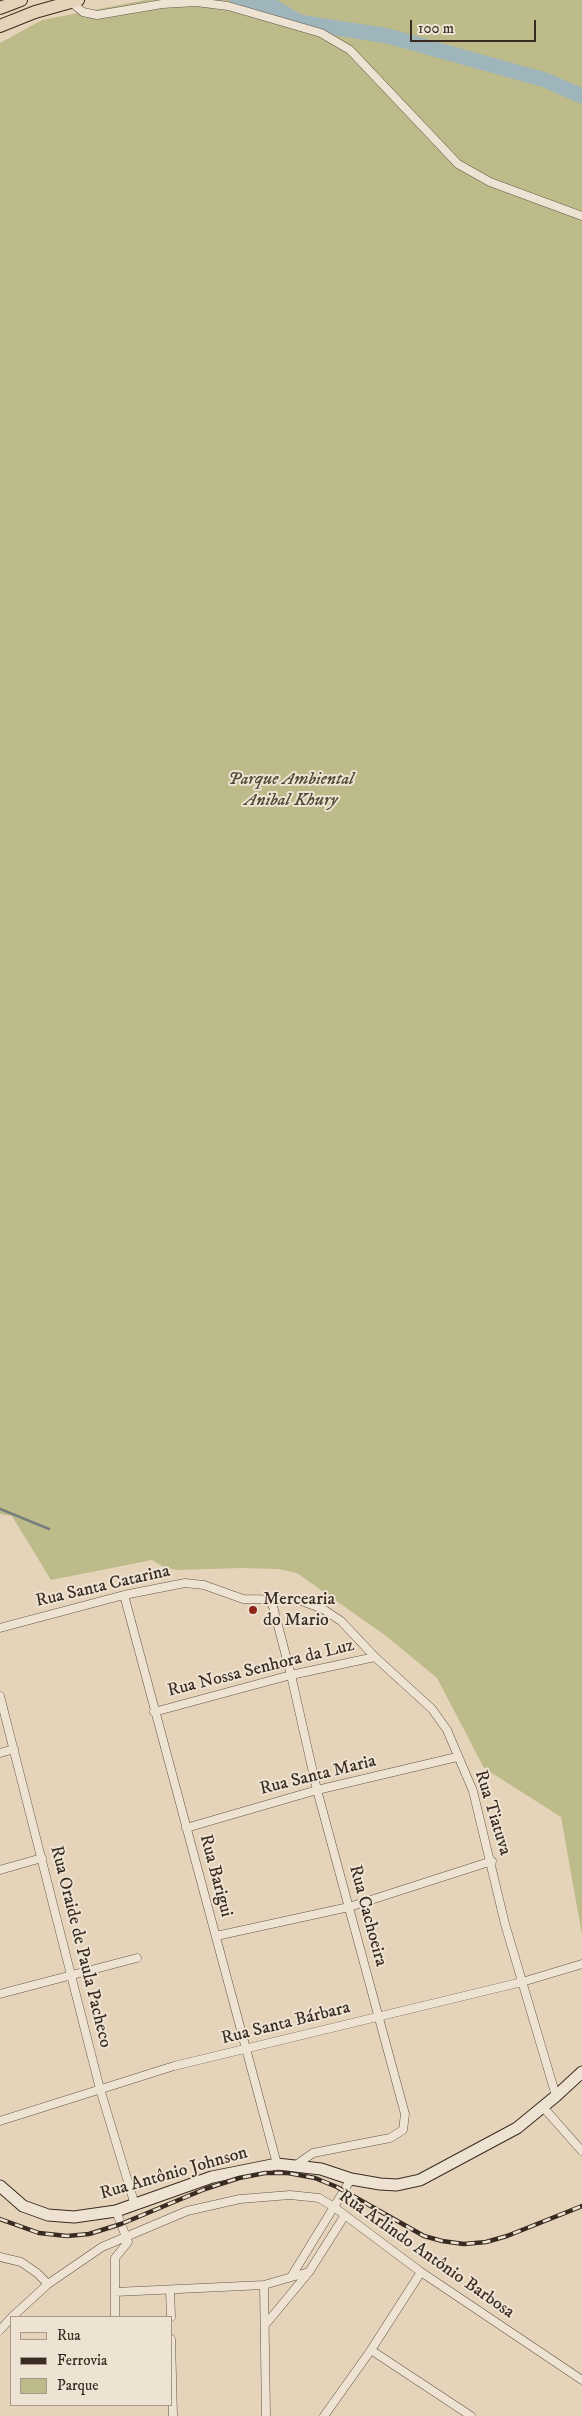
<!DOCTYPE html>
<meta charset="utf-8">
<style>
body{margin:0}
#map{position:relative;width:582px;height:2416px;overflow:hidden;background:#e5d4b9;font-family:"IM FELL DW Pica",serif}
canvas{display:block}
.legend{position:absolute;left:10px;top:2316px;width:162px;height:90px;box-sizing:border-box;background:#eee3d2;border:1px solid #a6998b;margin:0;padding:6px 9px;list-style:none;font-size:15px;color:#392b21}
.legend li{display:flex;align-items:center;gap:10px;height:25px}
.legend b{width:25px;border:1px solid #a6998b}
.scale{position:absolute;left:410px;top:20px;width:126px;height:22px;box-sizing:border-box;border:2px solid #392b21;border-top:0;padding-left:6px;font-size:15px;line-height:18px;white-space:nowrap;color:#392b21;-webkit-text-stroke:4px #eee3d2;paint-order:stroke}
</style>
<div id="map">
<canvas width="582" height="2416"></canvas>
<ul class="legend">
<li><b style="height:6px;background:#e5d4b9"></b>Rua</li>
<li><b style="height:6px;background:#392b21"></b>Ferrovia</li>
<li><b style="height:14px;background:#bdbb8a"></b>Parque</li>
</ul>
<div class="scale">100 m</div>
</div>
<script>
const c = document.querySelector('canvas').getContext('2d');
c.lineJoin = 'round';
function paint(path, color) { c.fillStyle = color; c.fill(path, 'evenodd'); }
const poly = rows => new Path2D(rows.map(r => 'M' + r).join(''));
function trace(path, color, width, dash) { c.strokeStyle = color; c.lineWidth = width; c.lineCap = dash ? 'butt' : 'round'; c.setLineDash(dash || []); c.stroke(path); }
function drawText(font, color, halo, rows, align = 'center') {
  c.font = font + ' "IM FELL DW Pica",serif'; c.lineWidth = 4; c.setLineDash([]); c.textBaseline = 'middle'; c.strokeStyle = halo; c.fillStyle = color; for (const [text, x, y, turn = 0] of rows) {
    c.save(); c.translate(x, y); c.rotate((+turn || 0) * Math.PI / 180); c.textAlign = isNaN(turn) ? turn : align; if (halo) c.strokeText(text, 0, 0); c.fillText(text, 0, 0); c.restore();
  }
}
paint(poly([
 [145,0,582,0,582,1935,561,1817,484,1768,437,1678,386,1636,297,1573,278,1569,241,1568,179,1570,165,1568,152,1560,51,1580,12,1516,0,1514,0,43,42,20]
]), '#bdbb8a');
trace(poly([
 [0,1509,49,1529]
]), '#757e7d', 2.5);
trace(poly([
 [237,0,274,7,299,22,388,36,545,80,582,96]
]), '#9db5bb', 15);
const minor = poly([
 [71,2,83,12,97,15,162,4,196,2,228,6,321,33,350,50,458,164,490,182,582,216],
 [124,1595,277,2164],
 [271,1599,291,1675,317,1790,405,2114,403,2130,390,2138,313,2153,296,2165],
 [0,1628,124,1595,185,1583,204,1585,243,1599,299,1600,323,1609,341,1621,375,1657,432,1709,447,1730,473,1791,505,1924,556,2096],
 [0,1696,100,2089,135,2205],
 [154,1712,291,1675,375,1657],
 [0,1753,14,1749],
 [186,1828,317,1790,457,1757],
 [0,1870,42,1858],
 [216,1936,349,1907,492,1861],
 [0,1994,137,1958],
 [543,2107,582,2151],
 [0,2121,174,2066,522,1982,582,1964],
 [0,2257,21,2262,37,2273,48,2284],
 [291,2277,351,2179],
 [264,2285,266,2416],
 [170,2290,171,2317],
 [115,2292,264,2285,309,2272,345,2215],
 [12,2317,48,2284,102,2247,187,2211,240,2199,290,2195,319,2198,334,2207,421,2272,582,2380],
 [115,2317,115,2258,128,2242,116,2211],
 [265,2325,309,2272],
 [0,2330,11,2318],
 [171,2339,173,2416],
 [371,2350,471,2416],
 [324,2416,371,2350,421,2272]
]);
const secondary = poly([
 [0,2186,23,2206,48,2215,74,2217,116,2211,212,2177,277,2164,321,2169,351,2179,380,2184,397,2185,420,2180,517,2128,556,2096,582,2072]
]);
const primary = poly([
 [0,8,21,0],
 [0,26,35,12,78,0]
]);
trace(minor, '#645547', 9);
trace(secondary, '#392b21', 13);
trace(primary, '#392b21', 14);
trace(minor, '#eee3d2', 8);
trace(secondary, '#eee3d2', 11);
trace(primary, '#e5d4b9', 12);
const rail = poly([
 [0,2219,39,2233,67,2236,89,2234,121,2224,205,2189,239,2178,265,2173,288,2173,315,2178,337,2187,424,2236,442,2241,464,2244,486,2242,507,2236,582,2206]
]);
trace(rail, '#392b21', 4.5);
trace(rail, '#eee3d2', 2.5, [8]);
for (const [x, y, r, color] of [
 [253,1610,5,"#8f2418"]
]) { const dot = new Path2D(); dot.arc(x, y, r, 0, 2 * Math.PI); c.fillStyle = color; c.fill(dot); trace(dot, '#eee3d2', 2); }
drawText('italic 18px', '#534836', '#eee3d2', [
 ["Parque Ambiental",291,780],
 ["Anibal Khury",291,801]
]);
drawText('18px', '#392b21', '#eee3d2', [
 ["Rua Santa Catarina",103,1587,-13],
 ["Rua Nossa Senhora da Luz",261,1669,-14],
 ["Rua Santa Maria",318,1776,-14],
 ["Rua Tiatuva",492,1813,73],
 ["Rua Barigui",215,1876,75],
 ["Rua Cachoeira",367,1916,75],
 ["Rua Oraide de Paula Pacheco",80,1947,76],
 ["Rua Santa Bárbara",286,2024,-14],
 ["Rua Antônio Johnson",174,2174,-16],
 ["Rua Arlindo Antônio Barbosa",426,2255,35]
]);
drawText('18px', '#392b21', '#eee3d2', [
 ["Mercearia",263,1600],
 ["do Mario",263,1621]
], 'left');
</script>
